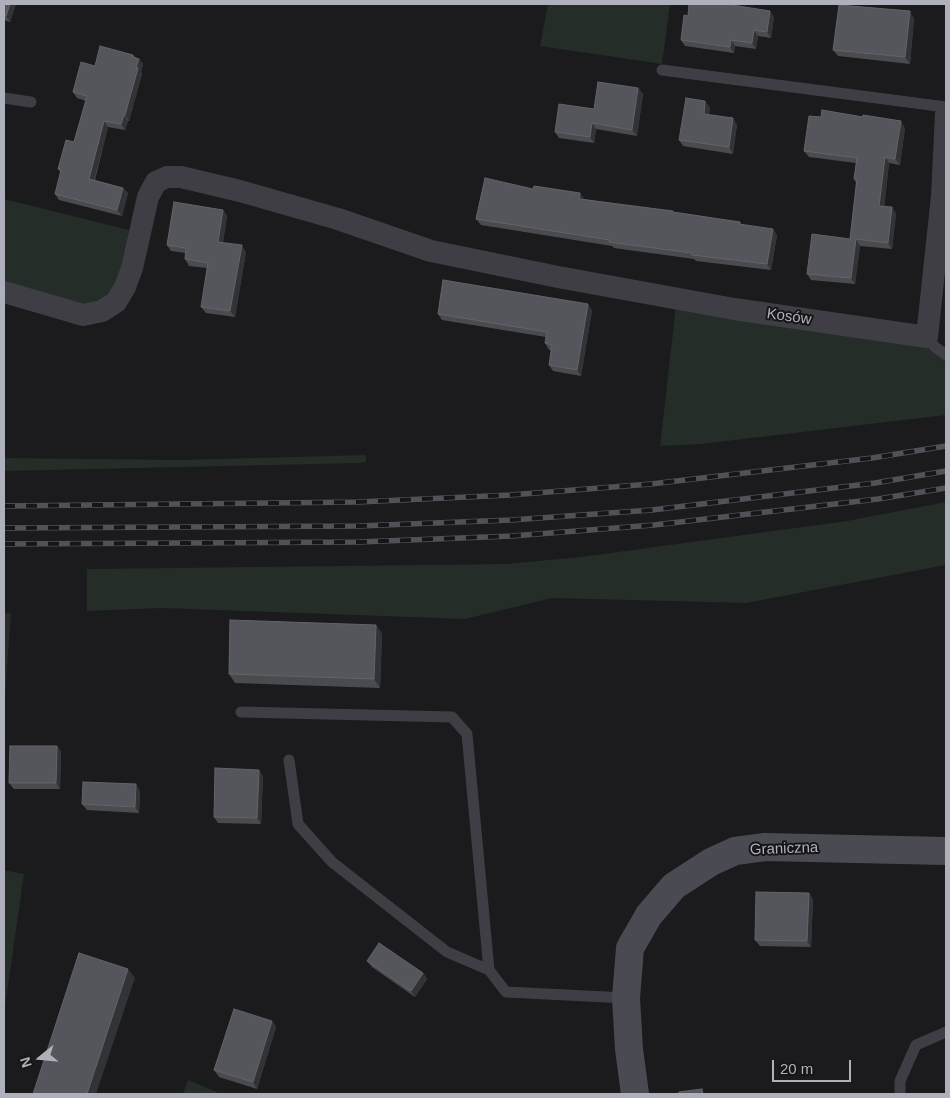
<!DOCTYPE html>
<meta charset="utf-8">
<style>
body{margin:0}
#map{position:relative;width:950px;height:1098px;overflow:hidden;background:#1b1b1d;font-family:Arial,sans-serif}
canvas{display:block}
.frame{position:absolute;inset:0;border:5px solid #aeb0bc;pointer-events:none}
.north{position:absolute;left:15px;top:1033px;width:50px;height:50px;-webkit-text-stroke:4px #161618;paint-order:stroke;rotate:253deg;font-size:14px;font-weight:700;line-height:20px;text-align:center;color:#aeb0bc}
.north::after{content:'';display:block;margin:auto;width:18px;height:22px;background:#aeb0bc;clip-path:polygon(50% 0,100% 100%,50% 72%,0 100%)}
.scale{position:absolute;left:772px;top:1060px;width:79px;height:22px;box-sizing:border-box;border:2px solid #aeb0bc;border-top:0;padding-left:6px;font-size:15px;line-height:18px;white-space:nowrap;color:#aeb0bc;-webkit-text-stroke:4px #161618;paint-order:stroke}
</style>
<div id="map">
<canvas width="950" height="1098"></canvas>
<div class="frame"></div>
<div class="north">N</div>
<div class="scale">20 m</div>
</div>
<script>
const c = document.querySelector('canvas').getContext('2d');
c.lineJoin = 'round';
function paint(path, color) { c.fillStyle = color; c.fill(path, 'evenodd'); }
const poly = rows => new Path2D(rows.map(r => 'M' + r).join(''));
function trace(path, color, width, dash) { c.strokeStyle = color; c.lineWidth = width; c.lineCap = dash ? 'butt' : 'round'; c.setLineDash(dash || []); c.stroke(path); }
function drawText(font, color, halo, rows, align = 'center') {
  c.font = font + ' Arial,sans-serif'; c.lineWidth = 4; c.setLineDash([]); c.textBaseline = 'middle'; c.strokeStyle = halo; c.fillStyle = color; for (const [text, x, y, turn = 0] of rows) {
    c.save(); c.translate(x, y); c.rotate((+turn || 0) * Math.PI / 180); c.textAlign = isNaN(turn) ? turn : align; if (halo) c.strokeText(text, 0, 0); c.fillText(text, 0, 0); c.restore();
  }
}
paint(poly([
 [548,4,670,4,662,64,540,46],
 [4,199,129,230,118,284,110,298,79,307,4,283],
 [676,306,924,344,946,362,946,415,701,444,660,446],
 [366,455,366,462,360,463,4,471,4,458,182,460],
 [946,502,946,565,746,603,552,598,465,619,162,608,87,611,87,569,506,564,581,557,847,521],
 [4,613,11,613,4,710],
 [4,870,24,874,4,1014],
 [188,1080,221,1094,183,1094]
]), '#242d27');
trace(poly([
 [662,70,946,107],
 [4,98,31,102],
 [927,337,935,347,946,355],
 [241,712,452,717,467,734,489,970,506,992,626,998],
 [289,760,298,824,332,862,447,952,489,970],
 [900,1094,900,1081,916,1045,946,1032]
]), '#3e3e44', 11);
trace(poly([
 [4,292,83,315,102,311,116,302,125,287,132,268,148,197,156,182,167,177,181,177,240,191,338,219,431,251,558,277,734,309,927,337,942,196,946,114]
]), '#3e3e44', 22);
trace(poly([
 [635,1094,629,1049,626,998,630,948,649,915,674,886,711,862,735,851,765,847,946,851]
]), '#4a4a52', 28);
const rail = poly([
 [4,506,358,502,510,495,651,484,872,458,946,446],
 [4,528,359,526,511,520,652,510,875,483,946,471],
 [4,544,359,542,512,536,654,525,878,499,946,488]
]);
trace(rail, '#515159', 5.5);
trace(rail, '#161618', 4, [11]);
paint(poly([
 [4,4,16,4,10,22,4,20],
 [737,6,774,17,771,38,758,36,756,49,735,46,734,53,685,46,681,40,688,16],
 [914,18,910,64,838,56,833,50],
 [133,55,135,57,139,59,143,64,141,72,142,74,129,121,128,121,125,130,108,127,95,180,123,188,128,193,122,216,59,200,55,194,61,173,58,169,74,142,86,101,77,98,73,92,95,66],
 [638,88,643,94,637,136,596,129,594,143,559,138,555,132,594,109],
 [705,101,710,108,709,115,733,118,737,125,733,154,683,146,679,140],
 [905,128,900,165,889,163,884,207,892,207,896,214,892,249,860,246,855,284,811,280,807,274,850,239,856,183,854,179,856,163,809,157,804,151],
 [533,189,580,193,584,199,740,222,742,225,777,235,771,270,696,261,694,259,614,248,612,246,481,225,476,219],
 [223,210,227,216,223,243,246,252,235,317,206,313,201,307,207,268,189,266,185,259,186,253,171,251,167,245],
 [592,310,581,376,553,371,549,365,551,350,549,350,545,343,546,337,442,320,438,314],
 [376,625,382,634,380,688,235,683,229,674],
 [57,746,61,752,60,789,14,789,9,783],
 [263,776,261,824,218,823,214,817],
 [140,791,139,813,87,810,82,804],
 [813,899,811,947,760,946,755,940],
 [367,961,423,973,427,979,415,997,372,967],
 [272,1021,276,1027,257,1089,219,1077,214,1070]
]), '#4a4b4f');
paint(poly([
 [10,4,16,4,10,22,6,16],
 [770,11,774,17,771,38,767,32],
 [910,11,914,18,910,64,905,57],
 [754,30,758,36,756,49,752,43],
 [731,40,735,46,734,53,730,47],
 [139,59,143,64,141,72,142,74,129,121,125,115],
 [638,88,643,94,637,136,632,130],
 [705,101,710,108,708,120,704,114],
 [124,115,128,121,125,130,121,124],
 [733,118,737,125,733,154,729,147],
 [104,121,108,127,93,184,89,179],
 [901,121,905,128,900,165,895,159],
 [592,123,596,129,594,143,590,137],
 [885,157,889,163,884,212,879,206],
 [123,188,128,193,122,216,117,210],
 [580,193,584,199,583,205,579,199],
 [892,207,896,214,892,249,888,243],
 [223,210,227,216,222,248,218,242],
 [773,229,777,235,771,270,767,264],
 [856,239,860,246,855,284,851,278],
 [242,245,246,252,235,317,230,311],
 [588,304,592,310,581,376,577,370],
 [376,625,382,634,380,688,374,679],
 [57,746,61,752,60,789,56,783],
 [259,770,263,776,261,824,257,818],
 [136,784,140,791,139,813,135,807],
 [809,893,813,899,811,947,807,941],
 [128,969,135,978,96,1094,87,1094],
 [423,973,427,979,415,997,411,991],
 [272,1021,276,1027,257,1089,253,1082]
]), '#323336');
const building = poly([
 [4,4,10,4,6,16,4,15,4,4],
 [689,4,733,4,732,5,770,11,767,32,754,30,752,43,731,40,730,47,681,40,684,15,688,16,689,4],
 [839,5,910,11,905,57,833,50,839,5],
 [100,46,133,55,133,57,139,59,136,67,138,68,125,115,124,115,121,124,104,121,89,179,123,188,117,210,55,194,61,170,58,169,66,140,74,142,87,96,73,92,81,62,95,66,100,46],
 [598,82,638,88,632,130,592,123,590,137,555,132,559,104,594,109,598,82],
 [686,98,705,101,704,114,733,118,729,147,679,140,686,98],
 [822,110,863,117,863,115,901,121,895,159,885,157,879,206,892,207,888,243,856,239,851,278,807,274,812,234,850,239,857,179,854,179,857,158,804,151,809,116,821,117,822,110],
 [485,178,533,189,534,186,580,193,579,199,673,211,673,212,740,222,739,224,773,229,767,264,692,255,692,253,609,242,610,240,476,219,485,178],
 [174,202,223,210,218,242,242,245,230,311,201,307,208,263,185,259,186,248,167,245,174,202],
 [443,280,588,304,577,370,549,365,552,345,545,343,547,332,438,314,443,280],
 [230,620,376,625,374,679,229,674,230,620],
 [10,746,57,746,56,783,9,783,10,746],
 [215,768,259,770,257,818,214,817,215,768],
 [83,782,136,784,135,807,82,804,83,782],
 [756,892,809,893,807,941,755,940,756,892],
 [379,943,423,973,411,991,367,961,379,943],
 [79,953,128,969,87,1094,33,1094,79,953],
 [234,1009,272,1021,253,1082,214,1070,234,1009],
 [702,1089,703,1094,679,1094,679,1092,702,1089]
]);
paint(building, '#54565b');
trace(building, '#62646a', 1);
drawText('15px', '#aeb0bc', '#161618', [
 ["Kosów",789,317,8],
 ["Graniczna",784,849,-2]
]);
</script>
